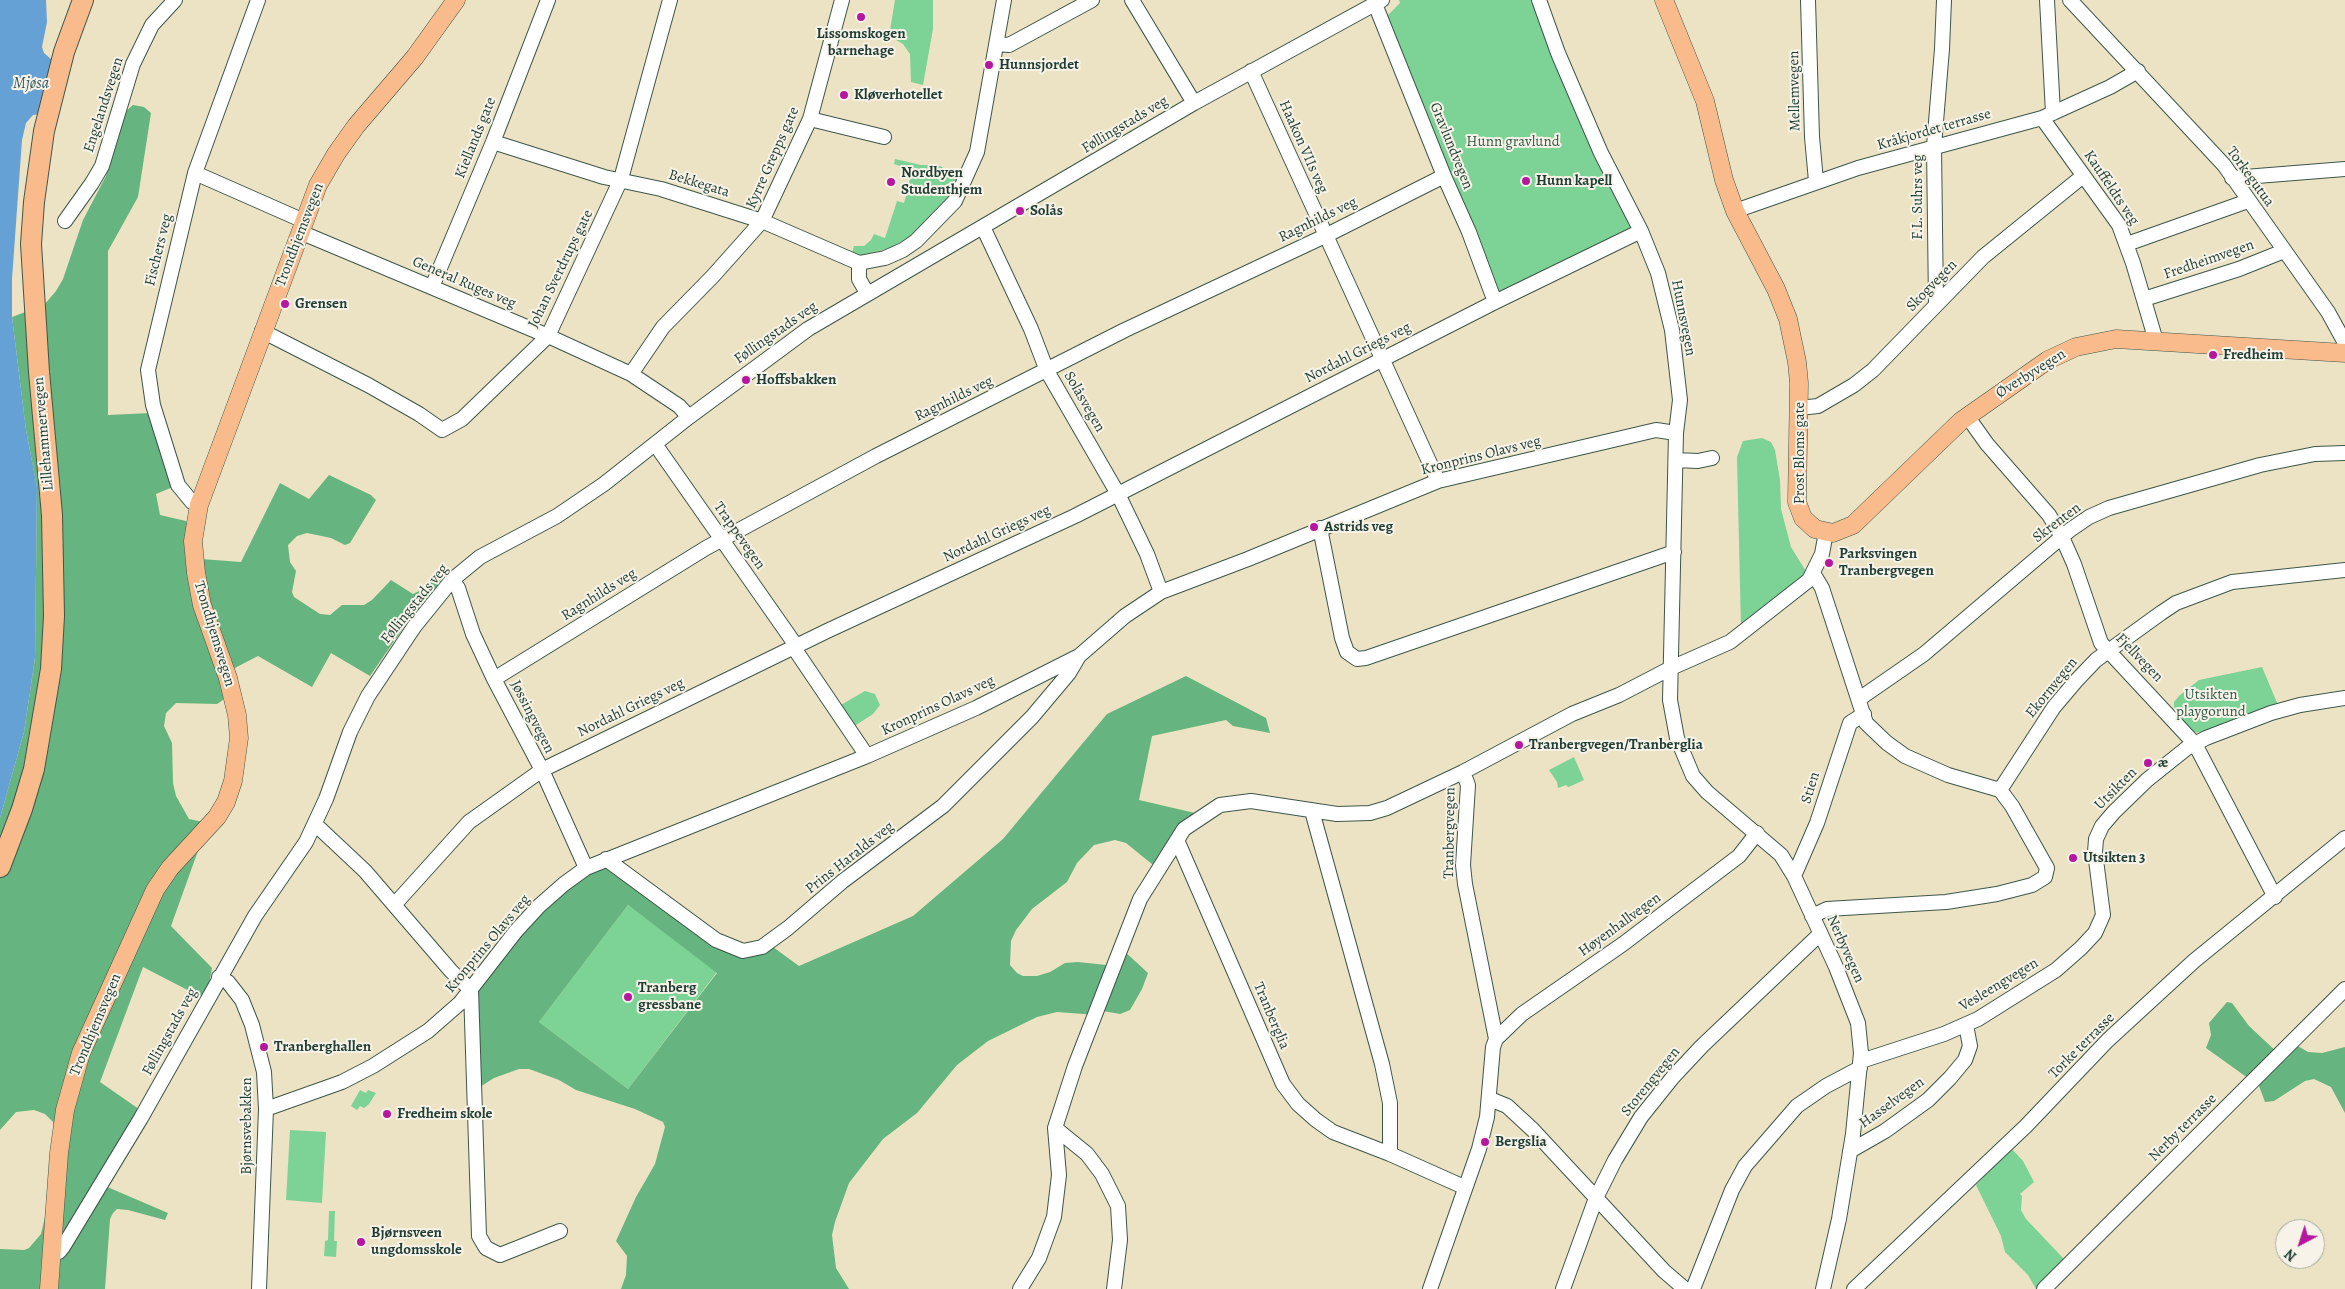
<!DOCTYPE html>
<meta charset="utf-8">
<style>
body{margin:0}
#map{position:relative;width:2345px;height:1289px;overflow:hidden;background:#ece3c4;font-family:Alegreya,serif}
canvas{display:block}
.north{position:absolute;left:2275px;top:1219px;width:50px;height:50px;box-sizing:border-box;background:#f7f3e8;border:1px solid #a1aaa0;border-radius:50%;rotate:220deg;font-size:14px;font-weight:700;line-height:20px;text-align:center;color:#1f3d34}
.north::after{content:'';display:block;margin:auto;width:18px;height:22px;background:#b5179e;clip-path:polygon(50% 0,100% 100%,50% 72%,0 100%)}
</style>
<div id="map">
<canvas width="2345" height="1289"></canvas>
<div class="north">N</div>
</div>
<script>
const c = document.querySelector('canvas').getContext('2d');
c.lineJoin = 'round';
function paint(path, color) { c.fillStyle = color; c.fill(path, 'evenodd'); }
const poly = rows => new Path2D(rows.map(r => 'M' + r).join(''));
function trace(path, color, width, dash) { c.strokeStyle = color; c.lineWidth = width; c.lineCap = dash ? 'butt' : 'round'; c.setLineDash(dash || []); c.stroke(path); }
function drawText(font, color, halo, rows, align = 'center') {
  c.font = font + ' Alegreya,serif'; c.lineWidth = 4; c.setLineDash([]); c.textBaseline = 'middle'; c.strokeStyle = halo; c.fillStyle = color; for (const [text, x, y, turn = 0] of rows) {
    c.save(); c.translate(x, y); c.rotate((+turn || 0) * Math.PI / 180); c.textAlign = isNaN(turn) ? turn : align; if (halo) c.strokeText(text, 0, 0); c.fillText(text, 0, 0); c.restore();
  }
}
paint(poly([
 [895,0,933,0,933,29,923,85,911,82,910,54,903,44,889,36],
 [1399,0,1531,0,1583,119,1636,230,1497,297,1443,168,1393,33,1388,15,1400,3],
 [895,159,921,165,938,165,959,176,949,197,913,234,891,248,861,255,852,253,854,246,864,246,871,240,874,234,885,238,897,201,904,203,906,196,903,195,906,193,913,169,906,167,903,169,903,167,894,164],
 [1762,438,1771,442,1775,450,1780,480,1781,509,1791,547,1807,573,1741,628,1737,457,1743,441],
 [2262,667,2278,705,2203,733,2194,732,2187,726,2174,707,2174,702,2179,696,2199,680],
 [865,691,875,694,880,705,873,714,853,727,839,706],
 [1574,757,1584,780,1571,786,1568,787,1566,785,1558,788,1557,782,1549,770],
 [628,905,717,972,628,1089,539,1022],
 [360,1090,366,1093,368,1090,376,1093,369,1104,364,1108,360,1106,357,1110,351,1106],
 [290,1130,326,1132,322,1203,286,1200],
 [2011,1148,2023,1161,2034,1182,2020,1194,2022,1196,2021,1210,2026,1219,2064,1259,2063,1264,2046,1284,2036,1289,2028,1275,2005,1252,2001,1236,1976,1185],
 [329,1211,335,1211,334,1241,337,1241,336,1257,324,1256,325,1241,328,1240]
]), '#7dd296');
paint(poly([
 [133,105,144,107,151,113,138,197,108,251,108,415,151,413,180,484,156,494,160,515,186,521,201,559,241,562,280,483,309,499,329,475,371,495,376,500,350,543,345,545,331,538,307,533,297,536,288,545,290,562,296,571,292,592,294,597,320,614,330,615,342,605,364,605,372,600,391,580,413,594,421,590,435,574,442,583,410,618,370,676,331,653,312,687,258,656,227,672,223,700,217,704,176,703,166,713,164,726,172,743,173,783,176,796,189,819,208,823,171,926,212,968,209,984,203,998,143,967,100,1082,146,1114,105,1186,168,1213,165,1220,128,1210,117,1209,113,1213,110,1219,105,1289,0,1289,0,1249,24,1250,29,1248,41,1234,48,1205,55,1131,53,1122,45,1114,34,1110,16,1112,0,1130,0,818,24,732,35,658,37,487,26,430,12,317,44,305,56,291,63,279,83,220,106,176,126,111],
 [1186,676,1266,718,1270,733,1233,726,1226,720,1152,736,1139,800,1195,813,1200,823,1158,869,1126,843,1115,840,1094,845,1077,863,1067,882,1032,909,1016,930,1011,941,1010,965,1017,973,1023,976,1037,976,1050,972,1065,963,1078,962,1106,965,1123,950,1148,973,1142,989,1130,1010,1120,1014,1103,1011,1097,1015,1057,1012,1037,1017,988,1041,957,1065,917,1113,883,1139,849,1183,835,1222,832,1235,836,1268,849,1289,621,1289,626,1275,627,1256,616,1241,636,1197,655,1164,665,1127,663,1122,635,1109,576,1090,559,1080,529,1069,519,1069,494,1078,480,1087,470,1000,525,924,583,868,619,868,733,948,762,939,799,966,913,916,1003,839,1107,714],
 [628,905,717,973,628,1089,539,1022],
 [2227,1002,2232,1003,2249,1026,2279,1054,2291,1042,2308,1052,2322,1053,2345,1047,2345,1113,2331,1087,2314,1079,2305,1081,2274,1101,2265,1102,2259,1086,2206,1048,2211,1035,2209,1023]
]), '#66b47f');
paint(poly([
 [0,0,46,0,47,22,42,47,44,53,66,72,67,77,61,103,49,113,33,115,26,123,22,140,12,279,12,317,26,430,37,487,35,658,24,732,0,818]
]), '#66a1d6');
const minor = poly([
 [1132,0,1194,103],
 [1539,0,1558,53,1576,95,1601,153,1641,231,1658,273,1672,330,1680,400,1676,433,1670,700,1677,738,1693,776,1707,792,1781,855,1794,876,1836,967,1858,1023,1861,1053,1853,1134,1839,1219,1823,1289],
 [1808,0,1812,137,1816,181],
 [2047,0,2053,113],
 [2070,0,2224,165,2328,312,2345,343],
 [1375,4,1444,176,1469,232,1495,302],
 [997,44,1009,45,1092,0],
 [1251,71,1438,481],
 [2042,118,2119,225,2133,263,2156,341],
 [810,119,884,137],
 [493,142,604,177,661,189,762,221,859,263,859,279,867,293],
 [195,173,304,221],
 [2232,178,2345,169],
 [1735,211,1858,168,2042,118,2110,87,2138,71],
 [65,221,92,183,102,166,133,64,152,25,175,0],
 [983,227,1031,329,1047,371,1118,494,1147,554,1161,592],
 [300,232,548,336,631,374,679,406,689,417],
 [2127,244,2248,201],
 [859,263,885,258,903,250,916,241,955,201,977,152,1004,0],
 [432,287,493,142,548,0],
 [2144,299,2239,269,2284,251],
 [1936,305,1934,146,1942,49,1944,0],
 [262,331,368,385,419,414,442,430,462,419,548,336,621,179,670,0],
 [631,374,663,327,713,276,762,221,810,119,842,0],
 [1799,408,1818,406,1854,385,1873,370,1983,257,2083,176],
 [1967,416,1987,444,2049,515,2062,537,2074,564,2101,643,2195,744,2275,897],
 [655,444,797,647],
 [1676,460,1698,461,1712,458],
 [199,505,192,502,178,485,153,405,148,370,195,173,258,0],
 [1320,528,1342,638,1347,652,1357,659,1366,658,1674,552],
 [452,580,458,588,473,634,494,679,542,770,586,868],
 [794,648,867,756],
 [494,679,706,548,876,456,1125,330,1325,236,1444,176],
 [1859,699,1924,654,2070,530,2089,517,2109,508,2260,465,2315,454,2345,453],
 [2000,790,2054,707,2076,681,2096,660,2161,613,2176,603,2232,582,2345,570],
 [1312,811,1382,1064,1390,1103,1390,1154,1464,1187],
 [316,825,365,871,451,971,471,990],
 [1177,840,1283,1084,1298,1104,1316,1120,1333,1132,1390,1154],
 [606,859,716,940,743,951,762,947,788,928,843,881,943,806,1032,717,1069,673,1079,656],
 [1794,876,1817,823,1850,723,1864,714],
 [395,904,469,822,542,770,827,631,1075,516,1495,302,1641,231],
 [1812,916,1827,909,1946,902,1997,894,2032,885,2045,877,2047,868,2012,806,2000,790,1948,775,1905,756,1887,743,1866,723,1822,588,1813,573],
 [219,977,228,982,242,1000,252,1025,264,1072,266,1109,259,1289],
 [471,990,479,1236,486,1248,500,1255,560,1231],
 [1496,1039,1522,1014,1623,944,1739,856,1757,833],
 [1861,1061,1944,1034,1978,1019,2056,970,2081,948,2095,933,2103,915,2095,852,2096,839,2102,826,2114,812,2147,780,2187,748,2206,738,2271,713,2300,705,2345,698],
 [1490,1099,1507,1106,1533,1130,1664,1271,1685,1289],
 [266,1109,342,1082,373,1066,428,1031,460,1003,516,931,539,906,564,884,586,868,867,756,976,708,1079,656,1125,616,1161,592,1248,559,1438,481,1656,430,1676,433],
 [1055,1128,1087,1154,1102,1174,1118,1206,1120,1240,1114,1289],
 [1850,1151,1885,1131,1928,1100,1950,1078,1965,1060,1970,1046,1966,1025],
 [53,1252,59,1252,63,1247,141,1118,255,916,306,842,326,799,350,732,368,696,414,627,452,580,480,557,557,516,604,484,689,417,808,329,1194,103,1382,0],
 [1020,1289,1039,1258,1054,1217,1059,1175,1055,1128,1075,1066,1140,899,1184,829,1220,805,1251,801,1337,814,1370,813,1387,808,1463,772,1572,714,1619,695,1671,668,1730,642,1809,580,1822,554,1826,532],
 [1430,1289,1479,1149,1487,1117,1493,1047,1496,1039,1465,884,1463,865,1468,785,1463,772],
 [1563,1289,1596,1198,1615,1160,1641,1117,1673,1077,1702,1046,1820,934],
 [1693,1289,1732,1190,1745,1166,1797,1106,1826,1086,1860,1068],
 [1854,1289,2026,1126,2108,1040,2194,961,2345,838],
 [2044,1289,2345,989]
]);
const major = poly([
 [1664,0,1705,101,1724,180,1735,211,1776,289,1788,319,1797,362,1799,383,1797,502,1803,518,1815,529,1833,533,1853,525,1961,421,2048,360,2076,347,2116,339,2345,353],
 [49,1289,59,1153,65,1110,81,1053,155,890,170,868,217,817,226,802,233,781,239,738,237,715,228,678,202,605,196,573,193,541,199,505,318,185,336,154,356,126,415,57,456,0]
]);
const highway = poly([
 [0,867,22,809,34,769,51,669,54,616,52,515,39,372,31,244,34,202,44,131,64,52,83,0]
]);
trace(minor, '#3e564a', 16);
trace(major, '#3e564a', 19);
trace(highway, '#3e564a', 22);
trace(minor, '#fff', 14);
trace(major, '#fabb8c', 18);
trace(highway, '#fabb8c', 20);
for (const [x, y, r, color] of [
 [861,17,5,"#b5179e"],
 [989,65,5,"#b5179e"],
 [844,95,5,"#b5179e"],
 [1526,181,5,"#b5179e"],
 [891,182,5,"#b5179e"],
 [1020,211,5,"#b5179e"],
 [285,304,5,"#b5179e"],
 [2213,355,5,"#b5179e"],
 [746,380,5,"#b5179e"],
 [1314,527,5,"#b5179e"],
 [1829,563,5,"#b5179e"],
 [1519,745,5,"#b5179e"],
 [2148,763,5,"#b5179e"],
 [2073,858,5,"#b5179e"],
 [628,997,5,"#b5179e"],
 [264,1047,5,"#b5179e"],
 [387,1114,5,"#b5179e"],
 [1485,1142,5,"#b5179e"],
 [361,1242,5,"#b5179e"]
]) { const dot = new Path2D(); dot.arc(x, y, r, 0, 2 * Math.PI); c.fillStyle = color; c.fill(dot); trace(dot, '#f7f3e8', 2); }
drawText('bold 15px', '#1f3d34', '#f7f3e8', [
 ["Lissomskogen",861,34,"center"],
 ["barnehage",861,51,"center"],
 ["Hunnsjordet",999,65],
 ["Kløverhotellet",854,95],
 ["Nordbyen",901,173],
 ["Studenthjem",901,190],
 ["Hunn kapell",1536,181],
 ["Solås",1030,211],
 ["Grensen",295,304],
 ["Fredheim",2223,355],
 ["Hoffsbakken",756,380],
 ["Astrids veg",1324,527],
 ["Parksvingen",1839,554],
 ["Tranbergvegen",1839,571],
 ["Tranbergvegen/Tranberglia",1529,745],
 ["æ",2158,763],
 ["Utsikten 3",2083,858],
 ["Tranberg",638,988],
 ["gressbane",638,1005],
 ["Tranberghallen",274,1047],
 ["Fredheim skole",397,1114],
 ["Bergslia",1495,1142],
 ["Bjørnsveen",371,1233],
 ["ungdomsskole",371,1250]
], 'left');
drawText('15px', '#1f3d34', '#f7f3e8', [
 ["Mellemvegen",1795,91,-91],
 ["Engelandsvegen",104,105,-72],
 ["Føllingstads veg",1125,125,-31],
 ["Kråkjordet terrasse",1934,130,-16],
 ["Kiellands gate",476,138,-68],
 ["Gravlundvegen",1451,146,68],
 ["Haakon VIIs veg",1303,147,66],
 ["Kyrre Grepps gate",773,158,-66],
 ["Torkegutua",2250,177,54],
 ["Bekkegata",699,184,17],
 ["Kauffeldts veg",2111,188,56],
 ["F.L. Suhrs veg",1918,197,-90],
 ["Ragnhilds veg",1318,220,-26],
 ["Trondhjemsvegen",300,235,-69],
 ["Fischers veg",159,250,-76],
 ["Fredheimvegen",2209,260,-19],
 ["Johan Sverdrups gate",561,269,-64],
 ["General Ruges veg",464,283,23],
 ["Skogvegen",1932,286,-46],
 ["Hunnsvegen",1683,318,79],
 ["Føllingstads veg",776,333,-35],
 ["Nordahl Griegs veg",1358,353,-27],
 ["Øverbyvegen",2031,374,-32],
 ["Ragnhilds veg",954,399,-26],
 ["Solåsvegen",1084,402,60],
 ["Lillehammervegen",44,434,-95],
 ["Prost Bloms gate",1800,453,-90],
 ["Kronprins Olavs veg",1481,456,-14],
 ["Skrenten",2057,523,-37],
 ["Nordahl Griegs veg",997,534,-25],
 ["Trappevegen",739,536,55],
 ["Ragnhilds veg",599,595,-32],
 ["Føllingstads veg",415,604,-51],
 ["Trondhjemsvegen",214,634,73],
 ["Fjellvegen",2139,658,46],
 ["Ekornvegen",2052,688,-51],
 ["Kronprins Olavs veg",938,706,-25],
 ["Nordahl Griegs veg",631,708,-26],
 ["Jøssingvegen",532,717,63],
 ["Stien",1811,788,-73],
 ["Utsikten",2116,789,-45],
 ["Tranbergvegen",1450,833,-89],
 ["Prins Haralds veg",850,858,-38],
 ["Høyenhallvegen",1620,925,-36],
 ["Kronprins Olavs veg",488,944,-50],
 ["Nerbyvegen",1845,949,66],
 ["Vesleengvegen",1999,985,-31],
 ["Tranberglia",1271,1016,67],
 ["Trondhjemsvegen",96,1025,-67],
 ["Føllingstads veg",170,1032,-61],
 ["Torke terrasse",2082,1046,-45],
 ["Storengvegen",1651,1082,-51],
 ["Hasselvegen",1892,1103,-36],
 ["Bjørnsvebakken",247,1126,-90],
 ["Nerby terrasse",2183,1128,-45]
]);
drawText('15px', '#325b48', '#f7f3e8', [
 ["Hunn gravlund",1513,142],
 ["Utsikten",2211,695],
 ["playgorund",2211,712]
]);
drawText('italic 16px', '#345b65', '#f7f3e8', [
 ["Mjøsa",31,84]
]);
</script>
